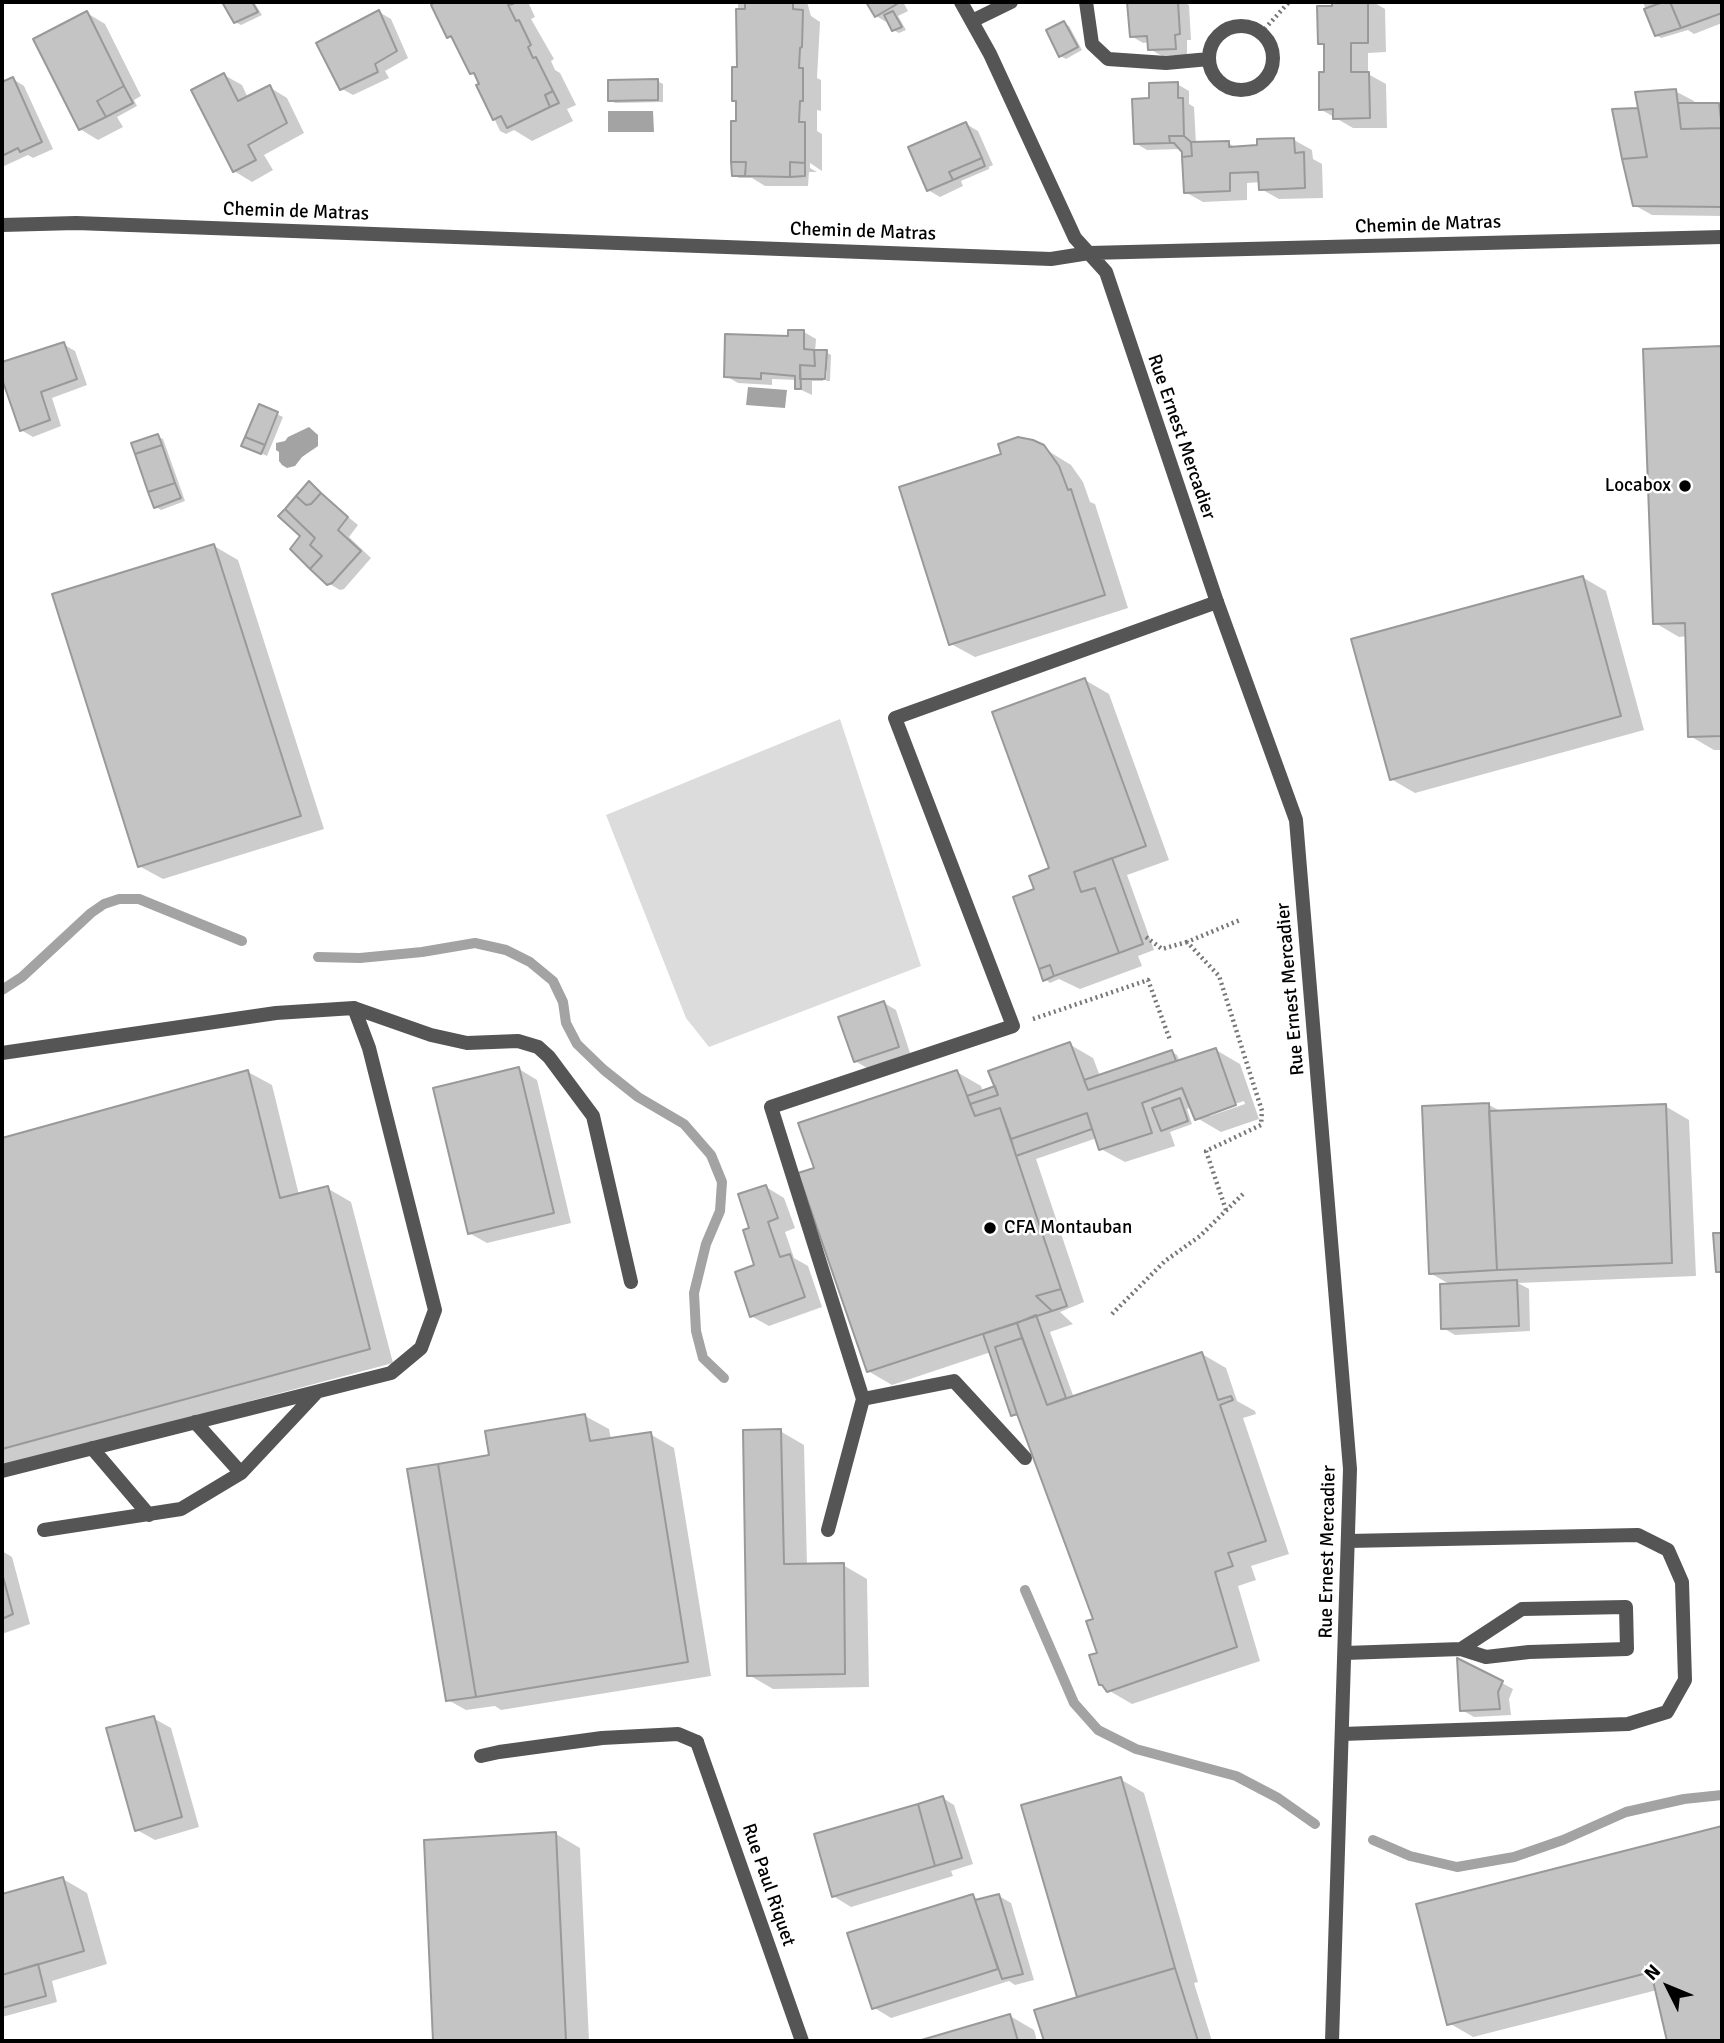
<!DOCTYPE html>
<style>
body{margin:0}
#map{position:relative;width:1724px;height:2043px;overflow:hidden;background:#fff;font-family:Signika,sans-serif}
canvas{display:block}
.frame{position:absolute;inset:0;border:4px solid #000;pointer-events:none}
.north{position:absolute;left:1633px;top:1952px;width:70px;height:70px;-webkit-text-stroke:5px #fff;paint-order:stroke;rotate:313deg;font-size:19px;font-weight:700;line-height:28px;text-align:center;color:#000}
.north::after{content:'';display:block;margin:auto;width:24px;height:32px;background:#000;clip-path:polygon(50% 0,100% 100%,50% 72%,0 100%)}
</style>
<div id="map">
<canvas width="1724" height="2043"></canvas>
<div class="frame"></div>
<div class="north">N</div>
</div>
<script>
const c = document.querySelector('canvas').getContext('2d');
c.lineJoin = 'round';
function paint(path, color) { c.fillStyle = color; c.fill(path, 'evenodd'); }
const poly = rows => new Path2D(rows.map(r => 'M' + r).join(''));
function trace(path, color, width, dash) { c.strokeStyle = color; c.lineWidth = width; c.lineCap = dash ? 'butt' : 'round'; c.setLineDash(dash || []); c.stroke(path); }
function drawText(font, color, halo, rows, align = 'center') {
  c.font = font + ' Signika,sans-serif'; c.lineWidth = 5; c.setLineDash([]); c.textBaseline = 'middle'; c.strokeStyle = halo; c.fillStyle = color; for (const [text, x, y, turn = 0] of rows) {
    c.save(); c.translate(x, y); c.rotate((+turn || 0) * Math.PI / 180); c.textAlign = isNaN(turn) ? turn : align; if (halo) c.strokeText(text, 0, 0); c.fillText(text, 0, 0); c.restore();
  }
}
paint(poly([
 [840,719,921,966,709,1047,686,1018,606,815]
]), '#dcdcdc');
paint(poly([
 [608,111,653,111,654,132,608,132],
 [748,387,787,390,785,408,746,405],
 [309,427,318,435,318,446,302,457,295,466,287,468,282,465,279,461,279,452,276,450,276,443,285,441,288,437]
]), '#a3a3a3');
paint(poly([
 [224,2,254,2,262,15,241,25,235,22],
 [437,2,528,2,535,17,531,19,554,59,551,61,555,70,560,73,576,105,567,109,573,121,532,141,514,130,506,134,500,131,479,86,481,85,477,75,472,73,456,41,448,36],
 [738,2,807,2,811,16,820,22,817,78,821,80,821,111,817,110,817,131,822,134,822,171,810,163,810,168,817,172,809,172,808,186,765,186,752,178,739,178,733,175,738,123,738,103,734,100,739,69],
 [868,2,903,2,908,11,898,16,906,30,899,33,893,30,888,23,876,16],
 [1129,2,1183,2,1189,5,1191,40,1187,40,1187,55,1162,56,1150,49,1149,42,1143,43,1131,36],
 [1334,2,1373,2,1385,9,1386,52,1368,53,1368,74,1386,84,1387,128,1353,128,1320,109,1326,73,1325,46,1320,43,1334,7],
 [1643,2,1722,2,1722,23,1694,34,1688,30,1661,38,1656,35],
 [379,12,391,19,408,58,385,71,389,78,353,95,342,89],
 [87,13,105,24,141,96,134,100,137,106,117,117,123,127,98,140,80,129],
 [1064,23,1069,26,1082,50,1066,59,1060,56],
 [224,75,242,85,248,98,269,87,287,98,304,133,264,155,273,170,252,182,234,171],
 [13,79,24,86,53,149,33,158,28,155,2,167,2,84],
 [657,81,663,84,663,102,615,103,610,100],
 [1177,84,1189,91,1189,104,1194,107,1196,144,1228,143,1237,148,1294,140,1312,150,1313,159,1322,164,1323,198,1279,199,1261,189,1261,182,1247,183,1247,200,1203,202,1185,192,1184,151,1182,149,1147,150,1135,143,1150,99],
 [1675,91,1694,101,1694,104,1718,104,1722,107,1722,216,1652,215,1634,205,1640,110],
 [966,124,978,131,993,165,989,167,989,169,961,181,963,186,940,197,928,190],
 [790,332,804,332,816,339,815,352,826,352,831,355,830,381,826,381,827,371,823,371,823,381,812,381,812,395,797,388,797,380,772,379,772,385,738,383,726,376,790,338],
 [63,344,75,351,87,385,52,398,61,426,33,437,21,430,2,374,2,364],
 [1722,347,1722,750,1714,750,1690,736,1687,636,1679,637,1655,623,1645,350],
 [260,406,283,417,267,456,249,448],
 [157,436,163,439,185,501,161,510,156,507],
 [1032,441,1071,465,1083,482,1090,502,1095,504,1128,608,975,657,951,644,1003,455],
 [324,497,358,525,349,537,371,558,344,589,340,590,328,583,302,536],
 [214,546,238,560,324,829,163,879,139,866],
 [1582,577,1606,591,1644,730,1415,793,1391,779],
 [1085,680,1109,694,1169,860,1127,875,1154,950,1138,956,1142,966,1080,989,1059,979,1050,983,1045,979,1036,890,1051,869],
 [884,1003,896,1010,910,1053,867,1068,855,1061],
 [1069,1044,1093,1058,1100,1076,1172,1052,1177,1055,1180,1062,1216,1050,1240,1064,1259,1119,1221,1132,1197,1118,1192,1107,1187,1109,1192,1124,1170,1132,1175,1146,1125,1162,1101,1149,1097,1138,1036,1159,1084,1302,1060,1312,1073,1324,1050,1332,1074,1398,1202,1354,1226,1368,1237,1401,1255,1411,1256,1414,1243,1418,1289,1554,1251,1566,1256,1580,1238,1586,1260,1661,1132,1704,1108,1690,1099,1654,1095,1620,1020,1417,1013,1415,991,1352,892,1385,868,1371,816,1169,957,1072,981,1086,983,1092,997,1087],
 [1244,1101,1245,1104,1210,1116,1210,1112],
 [519,1069,537,1080,571,1223,487,1243,469,1233],
 [248,1072,272,1085,299,1195,327,1188,351,1202,393,1363,2,1467,2,1140],
 [1489,1105,1502,1112,1665,1106,1689,1120,1696,1276,1518,1283,1529,1289,1530,1331,1455,1335,1443,1328,1451,1285,1430,1273],
 [766,1187,784,1198,795,1228,785,1232,794,1258,808,1266,822,1307,769,1326,751,1316,756,1266,751,1230],
 [585,1416,609,1429,611,1439,650,1434,674,1448,711,1676,501,1710,495,1706,466,1710,448,1700,490,1457],
 [780,1431,804,1445,807,1566,843,1565,867,1579,869,1687,773,1689,749,1675],
 [2,1551,12,1557,30,1624,2,1634],
 [1502,1683,1513,1689,1509,1699,1511,1715,1474,1717,1462,1710],
 [153,1718,171,1728,199,1827,155,1840,137,1830],
 [1120,1779,1144,1793,1198,1982,1194,1983,1212,2041,1046,2041,1037,2011,1082,1998,1078,1996],
 [943,1798,954,1805,973,1864,951,1871,953,1876,851,1907,833,1896],
 [1722,1828,1722,2041,1669,2041,1657,1990,1473,2037,1449,2023,1418,1905],
 [556,1834,580,1848,589,2041,434,2041,426,1842],
 [63,1879,87,1893,107,1964,52,1981,57,2002,2,2017,2,1896],
 [972,1896,981,1901,999,1896,1011,1903,1034,1980,1015,1985,1009,1981,891,2018,873,2007],
 [1010,2016,1034,2030,1037,2041,925,2041]
]), '#0003');
trace(poly([
 [318,957,360,958,422,952,475,943,506,950,530,962,553,981,563,1002,566,1023,577,1044,604,1070,638,1097,684,1124,711,1155,722,1182,720,1211,706,1244,694,1293,696,1331,703,1358,724,1378],
 [2,990,22,977,91,913,104,904,119,899,139,899,242,941],
 [1025,1590,1074,1703,1098,1730,1136,1749,1236,1776,1278,1798,1315,1824],
 [1373,1840,1410,1856,1457,1867,1514,1857,1563,1840,1626,1812,1684,1799,1722,1795]
]), '#a3a3a3', 10);
const building = poly([
 [222,2,252,2,258,12,234,23,222,2],
 [435,2,512,2,513,4,508,5,516,21,519,20,531,45,528,47,533,58,536,57,553,91,545,95,550,107,507,128,501,116,493,120,476,85,479,84,474,73,470,74,451,36,447,38,431,5,435,2],
 [745,2,793,2,793,9,803,10,802,47,800,48,799,68,803,68,803,101,800,101,799,122,805,122,805,163,790,162,790,177,745,176,746,162,731,162,731,121,736,121,736,101,732,101,732,67,737,67,736,9,745,9,745,2],
 [866,2,896,2,897,4,875,17,866,2],
 [1127,2,1178,2,1180,34,1175,35,1176,49,1148,50,1147,36,1130,37,1127,2],
 [1332,2,1368,2,1368,43,1351,43,1351,72,1369,72,1370,118,1333,119,1333,109,1319,110,1319,72,1324,72,1324,44,1318,44,1317,6,1332,6,1332,2],
 [1663,2,1670,2,1681,28,1655,36,1644,9,1663,2],
 [1670,2,1722,2,1722,13,1681,28,1670,2],
 [379,10,397,51,375,64,378,72,340,90,316,43,379,10],
 [87,11,124,86,97,101,106,117,79,130,33,39,87,11],
 [893,11,902,27,892,31,884,15,893,11],
 [1064,21,1078,47,1059,57,1046,30,1064,21],
 [224,73,238,101,270,85,287,123,248,145,256,160,233,172,191,90,224,73],
 [13,77,42,142,20,152,18,148,2,156,2,82,13,77],
 [658,79,658,100,608,101,608,80,658,79],
 [1178,82,1178,98,1183,98,1184,136,1169,136,1170,143,1134,144,1132,99,1149,98,1149,83,1178,82],
 [124,86,133,103,106,117,97,101,124,86],
 [1676,89,1681,129,1722,128,1722,207,1633,206,1622,159,1647,157,1635,92,1676,89],
 [553,91,559,103,550,107,545,95,553,91],
 [1678,103,1719,103,1722,128,1681,129,1678,103],
 [1638,108,1647,157,1622,159,1612,109,1638,108],
 [966,122,982,158,949,172,953,180,927,191,908,147,966,122],
 [1169,136,1184,136,1191,142,1192,156,1182,157,1182,152,1174,143,1170,143,1169,136],
 [1294,138,1295,153,1304,152,1305,188,1259,190,1258,172,1230,173,1230,191,1184,193,1182,157,1192,156,1191,142,1229,141,1229,147,1257,145,1257,139,1294,138],
 [982,158,985,166,953,180,949,172,982,158],
 [731,162,746,162,745,176,732,176,731,162],
 [790,162,805,163,805,176,790,177,790,162],
 [788,330,804,330,804,349,814,350,815,366,800,365,801,389,795,389,795,376,761,373,761,379,724,377,725,334,788,336,788,330],
 [64,342,77,379,41,392,50,420,20,431,2,379,2,362,64,342],
 [1722,346,1722,736,1688,737,1685,623,1653,624,1643,349,1722,346],
 [814,350,827,350,825,379,800,379,800,365,815,366,814,350],
 [259,404,278,412,265,445,245,437,259,404],
 [158,434,162,445,135,454,131,443,158,434],
 [245,437,265,445,261,454,241,446,245,437],
 [1018,437,1033,440,1044,445,1059,466,1068,490,1071,489,1105,595,949,645,899,487,1001,454,998,444,1018,437],
 [162,445,175,483,148,492,135,454,162,445],
 [309,481,321,493,311,504,306,505,296,496,309,481],
 [175,483,181,498,154,508,148,492,175,483],
 [321,493,348,517,338,530,361,551,332,583,327,585,310,569,322,556,310,545,315,538,285,509,296,496,306,505,311,504,321,493],
 [285,509,315,538,310,545,322,556,310,569,290,549,300,536,278,516,285,509],
 [214,544,301,816,138,867,52,594,214,544],
 [1583,576,1621,716,1390,780,1351,639,1583,576],
 [1085,678,1146,846,1074,872,1081,892,1095,888,1119,953,1054,976,1050,965,1039,969,1013,897,1034,889,1029,876,1049,868,992,712,1085,678],
 [1112,858,1143,944,1119,953,1095,888,1081,892,1074,872,1112,858],
 [1050,965,1054,976,1043,981,1039,969,1050,965],
 [884,1001,899,1047,854,1062,838,1017,884,1001],
 [1070,1042,1088,1090,1216,1048,1236,1105,1195,1120,1182,1088,1142,1103,1152,1133,1099,1150,1087,1113,1011,1139,1000,1108,975,1116,970,1104,998,1095,988,1071,1070,1042],
 [1172,1050,1176,1061,1088,1090,1084,1080,1172,1050],
 [519,1067,554,1213,468,1234,433,1088,519,1067],
 [248,1070,280,1198,328,1186,370,1349,2,1449,2,1138,248,1070],
 [957,1070,975,1116,1000,1108,1061,1289,1036,1296,1052,1311,867,1372,798,1173,814,1168,798,1123,957,1070],
 [995,1086,998,1095,970,1104,967,1096,995,1086],
 [1180,1098,1188,1121,1161,1131,1152,1108,1180,1098],
 [1489,1103,1497,1270,1429,1274,1422,1106,1489,1103],
 [1666,1104,1672,1263,1497,1270,1489,1111,1666,1104],
 [1087,1113,1092,1129,1016,1156,1011,1139,1087,1113],
 [766,1185,778,1218,768,1222,780,1257,790,1254,805,1297,750,1317,735,1272,754,1265,743,1230,749,1228,738,1194,766,1185],
 [1713,1233,1722,1233,1722,1272,1716,1272,1713,1233],
 [1517,1280,1519,1326,1441,1329,1440,1284,1517,1280],
 [1061,1289,1067,1306,1052,1311,1036,1296,1061,1289],
 [1036,1315,1066,1398,1047,1405,1017,1323,1036,1315],
 [1017,1323,1022,1338,995,1347,1017,1414,1011,1416,983,1334,1017,1323],
 [1022,1338,1047,1405,1202,1352,1218,1400,1231,1396,1233,1400,1220,1405,1266,1541,1228,1553,1233,1566,1215,1572,1237,1647,1107,1692,1102,1685,1099,1685,1089,1655,1097,1653,1086,1621,1093,1619,1017,1414,995,1347,1022,1338],
 [585,1414,590,1441,651,1432,688,1662,476,1697,438,1464,489,1455,485,1431,585,1414],
 [781,1429,784,1564,844,1563,845,1674,747,1676,743,1430,781,1429],
 [438,1464,476,1697,446,1701,407,1469,438,1464],
 [2,1573,13,1614,2,1619,2,1573],
 [1457,1658,1503,1681,1498,1692,1500,1709,1460,1711,1457,1658],
 [154,1716,182,1817,135,1831,106,1728,154,1716],
 [1121,1777,1175,1968,1077,1997,1021,1805,1121,1777],
 [943,1796,962,1858,935,1866,918,1804,943,1796],
 [918,1804,935,1866,832,1897,814,1834,918,1804],
 [1722,1826,1722,2041,1667,2041,1651,1972,1447,2025,1416,1904,1722,1826],
 [556,1832,566,2041,433,2041,424,1840,556,1832],
 [63,1877,84,1951,2,1975,2,1894,63,1877],
 [973,1894,998,1969,872,2009,847,1933,973,1894],
 [999,1894,1023,1974,1002,1979,975,1900,999,1894],
 [38,1964,46,1996,2,2008,2,1975,38,1964],
 [1175,1968,1198,2041,1044,2041,1034,2010,1175,1968],
 [1010,2014,1018,2041,918,2041,1010,2014]
]);
paint(building, '#c4c4c4');
trace(building, '#999', 2);
trace(poly([
 [1261,33,1289,2],
 [1146,937,1162,949,1187,942],
 [1033,1019,1148,980,1170,1040],
 [1226,1210,1206,1151,1261,1125,1262,1111,1219,976,1187,942,1240,920],
 [1112,1314,1165,1261,1200,1236,1245,1192]
]), '#777', 4.5, [2, 3.5]);
trace(poly([
 [1086,2,1092,44,1108,59,1166,63,1209,59],
 [972,21,1011,2],
 '1209 58a32 32 0 1 1 64 0a32 32 0 1 1-64 0Z',
 [354,1008,431,1035,467,1043,518,1041,538,1047,549,1057,593,1116,631,1282],
 [2,1053,276,1013,354,1008,369,1048,435,1310,421,1348,391,1373,2,1471],
 [863,1399,954,1381,1025,1458],
 [195,1422,241,1473],
 [92,1448,149,1515],
 [44,1530,181,1509,241,1473,317,1392],
 [828,1530,863,1399,771,1107,1013,1026,895,718,1217,602],
 [1345,1653,1461,1649,1486,1657,1529,1652,1627,1649,1626,1607,1522,1609,1461,1649],
 [1342,1734,1628,1724,1667,1712,1685,1680,1682,1582,1668,1550,1638,1535,1348,1541],
 [481,1756,499,1752,602,1738,678,1734,697,1742]
]), '#555', 14);
trace(poly([
 [961,2,990,54,1075,238,1106,272,1217,602,1296,820,1350,1469,1332,2041],
 [2,225,76,223,1051,259,1089,253,1722,237],
 [697,1742,802,2041]
]), '#555', 14);
for (const [x, y, r, color] of [
 [1685,486,7,"#000"],
 [990,1228,7,"#000"]
]) { const dot = new Path2D(); dot.arc(x, y, r, 0, 2 * Math.PI); c.fillStyle = color; c.fill(dot); trace(dot, '#fff', 2.5); }
drawText('19px', '#000', '#fff', [
 ["Chemin de Matras",296,212,2],
 ["Chemin de Matras",1428,225,-2],
 ["Chemin de Matras",863,232,2],
 ["Rue Ernest Mercadier",1181,437,71],
 ["Rue Ernest Mercadier",1291,989,-95],
 ["Rue Ernest Mercadier",1328,1552,-89],
 ["Rue Paul Riquet",768,1885,71]
]);
drawText('19px', '#000', '#fff', [
 ["Locabox",1671,486],
 ["CFA Montauban",1004,1228,"left"]
], 'right');
</script>
